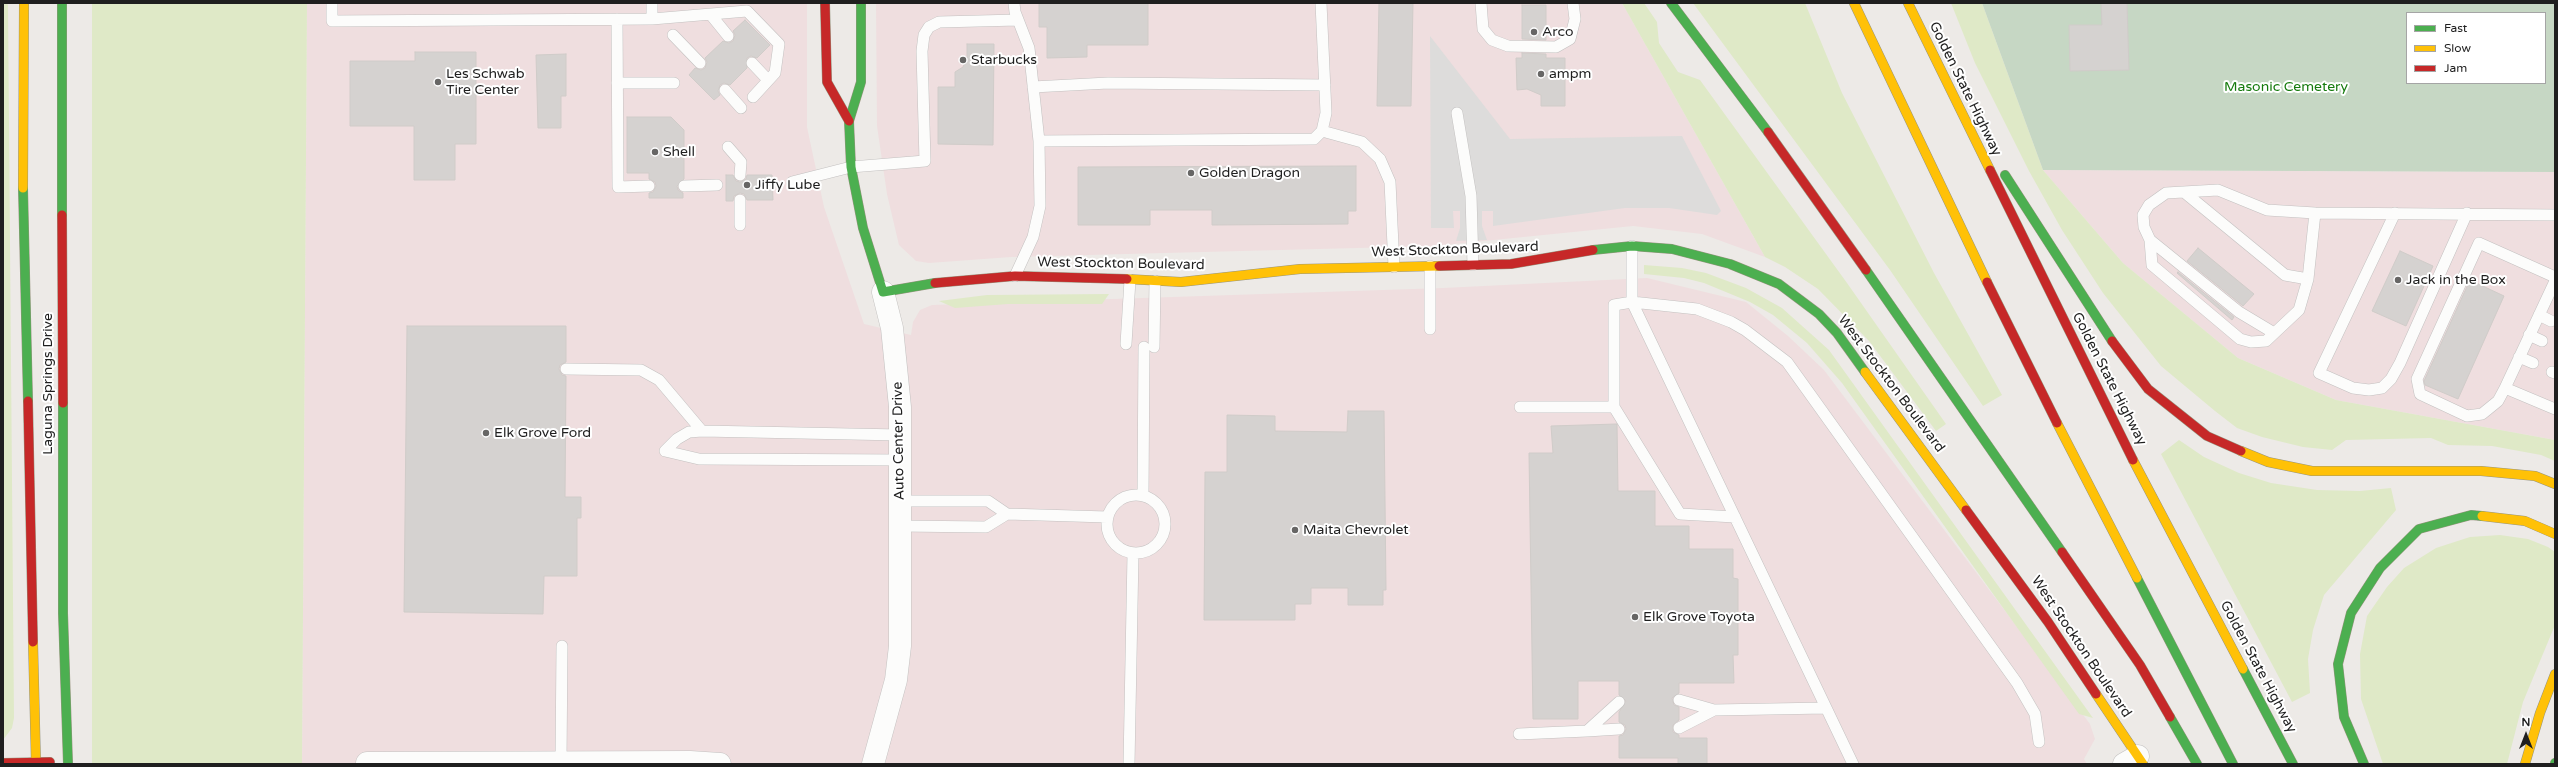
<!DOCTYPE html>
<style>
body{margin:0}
#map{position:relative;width:2558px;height:767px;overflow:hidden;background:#edeae7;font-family:"Varela Round",sans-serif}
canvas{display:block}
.frame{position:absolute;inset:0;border:4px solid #1f1f1f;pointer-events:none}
.legend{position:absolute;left:2406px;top:12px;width:140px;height:72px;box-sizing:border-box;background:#fff;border:1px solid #a5a5a5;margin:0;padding:5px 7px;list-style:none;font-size:12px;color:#1f1f1f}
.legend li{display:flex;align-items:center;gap:8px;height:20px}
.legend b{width:20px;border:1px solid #a5a5a5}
.north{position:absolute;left:2506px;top:715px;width:40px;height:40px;-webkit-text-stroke:3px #fff;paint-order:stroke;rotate:0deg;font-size:11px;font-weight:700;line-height:16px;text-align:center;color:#1f1f1f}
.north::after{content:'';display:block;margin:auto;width:14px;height:18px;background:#1f1f1f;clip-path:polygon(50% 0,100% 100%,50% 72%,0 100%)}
</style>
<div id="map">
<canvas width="2558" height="767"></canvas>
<div class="frame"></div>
<ul class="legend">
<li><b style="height:5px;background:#4caf50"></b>Fast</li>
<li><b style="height:5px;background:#ffc107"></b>Slow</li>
<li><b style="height:5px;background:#c62828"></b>Jam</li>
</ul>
<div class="north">N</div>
</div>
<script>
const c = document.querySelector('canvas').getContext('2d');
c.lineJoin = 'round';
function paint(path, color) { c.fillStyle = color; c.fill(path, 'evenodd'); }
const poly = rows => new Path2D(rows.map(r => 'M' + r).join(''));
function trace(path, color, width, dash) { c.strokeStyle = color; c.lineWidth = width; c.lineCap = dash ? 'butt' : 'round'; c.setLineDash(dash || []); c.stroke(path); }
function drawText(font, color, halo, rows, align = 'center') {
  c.font = font + ' "Varela Round",sans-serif'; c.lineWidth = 4; c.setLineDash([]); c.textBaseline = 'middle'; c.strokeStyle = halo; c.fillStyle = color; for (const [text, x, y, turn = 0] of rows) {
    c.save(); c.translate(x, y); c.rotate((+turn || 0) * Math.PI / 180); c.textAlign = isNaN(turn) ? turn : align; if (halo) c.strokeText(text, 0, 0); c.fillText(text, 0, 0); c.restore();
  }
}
paint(poly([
 [307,3,807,3,807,127,824,207,864,324,911,335,913,322,920,310,932,305,1443,288,1647,278,1746,302,1788,336,1824,370,2090,724,2095,739,2084,759,2087,764,302,764],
 [876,3,1622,3,1765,257,1702,234,1633,226,1434,246,1011,257,929,263,916,261,899,245,887,194,877,126],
 [2043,170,2555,172,2555,440,2336,400,2238,358,2123,263]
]), '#efdedf');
paint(poly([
 [3,3,7,3,8,5,14,718,12,728,3,740],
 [92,3,307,3,302,764,92,764],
 [1622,3,1644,3,1657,22,1659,43,1678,72,1700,80,1847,283,1946,424,1936,431,1869,341,1818,289,1785,267,1765,257],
 [1693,3,1805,3,1842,93,1934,273,2002,395,1983,406,1890,270],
 [1951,3,1982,3,2043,170,2123,263,2238,358,2336,400,2555,440,2555,461,2541,455,2492,446,2448,445,2431,438,2346,440,2332,450,2303,447,2262,437,2237,428,2215,411,2161,366,2103,293,2062,230,2029,171,1975,63],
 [1644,265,1682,268,1706,273,1746,288,1782,308,1829,350,2093,718,2079,714,1842,383,1807,343,1773,315,1750,302,1704,283,1684,278,1644,274],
 [1109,294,1102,304,1008,304,955,308,939,301,987,295],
 [2179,440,2204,457,2239,473,2271,483,2317,490,2360,491,2391,488,2396,510,2324,595,2313,630,2308,659,2310,693,2292,702,2161,454],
 [2500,535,2528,539,2548,547,2555,552,2555,625,2523,702,2507,764,2383,764,2361,699,2360,654,2367,616,2387,587,2404,568,2436,548,2470,537]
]), '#dfe9c7');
paint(poly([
 [1982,3,2555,3,2555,172,2043,170],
 [2407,13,2545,13,2545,83,2407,83]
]), '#c6d7c4');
paint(poly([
 [1430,36,1510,139,1682,136,1721,211,1717,215,1669,208,1625,208,1493,226,1493,211,1482,211,1482,226,1487,240,1456,241,1460,228,1460,211,1453,211,1454,228,1431,228]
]), '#dddcdb');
const building = poly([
 [1039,3,1148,3,1148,45,1087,45,1087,57,1047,58,1047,27,1039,27,1039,3],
 [1379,3,1413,3,1411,106,1377,106,1379,3],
 [2101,3,2127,3,2129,70,2070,71,2069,25,2102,25,2101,3],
 [1522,5,1546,5,1546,40,1522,39,1522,5],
 [745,20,770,45,757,58,751,56,747,58,747,68,730,85,724,83,720,85,718,91,720,95,714,100,689,75,695,68,701,70,705,68,707,62,705,58,723,41,729,43,733,41,735,35,733,31,745,20],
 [967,44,994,44,993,145,938,144,938,87,955,87,955,72,963,67,967,58,967,44],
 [415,52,476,52,476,144,455,144,455,180,414,180,414,126,350,126,350,61,415,61,415,52],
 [1522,53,1546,54,1546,58,1565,58,1565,106,1541,106,1541,95,1527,89,1517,90,1516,58,1522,58,1522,53],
 [566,54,566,96,561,96,561,128,538,128,536,55,566,54],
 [627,117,671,117,684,130,684,179,677,186,678,190,683,193,683,198,649,198,649,193,653,192,656,186,655,182,649,179,649,173,627,173,627,117],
 [1356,166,1356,211,1348,211,1348,224,1212,225,1212,210,1150,210,1150,225,1078,225,1078,167,1356,166],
 [726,175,733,175,736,181,740,182,746,179,747,175,772,175,773,200,747,200,744,194,740,193,734,196,733,201,726,201,726,175],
 [2198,248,2254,294,2243,306,2187,261,2198,248],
 [2400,251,2433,266,2406,326,2372,311,2400,251],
 [2178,272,2234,317,2232,320,2177,273,2178,272],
 [2470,280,2504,296,2458,399,2425,385,2424,381,2470,280],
 [407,326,566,326,566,362,560,365,559,369,562,375,566,376,565,497,581,497,581,518,577,518,577,576,544,576,543,614,404,612,407,326],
 [1348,411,1384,411,1386,590,1383,590,1383,605,1348,605,1348,588,1311,588,1311,604,1295,604,1295,620,1204,620,1205,472,1227,472,1227,415,1275,416,1275,431,1347,432,1348,411],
 [1617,424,1618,491,1655,491,1655,526,1689,526,1689,549,1733,549,1733,578,1738,579,1738,655,1733,655,1734,683,1679,683,1679,693,1672,698,1674,705,1679,707,1679,720,1673,725,1673,732,1679,735,1679,738,1707,738,1707,764,1678,764,1678,758,1619,758,1619,736,1623,735,1626,729,1625,725,1619,722,1619,712,1626,701,1619,695,1619,681,1578,681,1578,719,1533,719,1529,453,1553,453,1551,426,1617,424]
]);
paint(building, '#d5d2d0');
trace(building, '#d0ccc9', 1);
const lane = poly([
 [332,3,332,21,652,19,747,11,779,44,775,73,753,97],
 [652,3,652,19],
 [1014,3,1015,12,1029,48,1039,141,1040,206,1033,237,1015,276],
 [1481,3,1483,29,1492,40,1508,46,1556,47,1570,39,1575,19,1573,3],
 [711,15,728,36],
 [617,19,618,187,649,186],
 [673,35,700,63],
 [752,63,768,80],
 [617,83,674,83],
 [1033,87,1108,83,1325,85],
 [725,90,741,108],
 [1457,113,1471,196,1473,265],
 [1322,131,1362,142,1380,159,1390,182,1394,267],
 [1039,141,1314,139,1322,131,1326,113,1321,3],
 [728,147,741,162,740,175],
 [792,182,851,167,925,161,922,51,924,35,929,27,939,22,1018,20],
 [684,186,717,185],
 [2184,192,2285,275,2308,279,2315,213,2555,215],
 [2395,213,2319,373,2353,388,2369,390,2382,388,2391,379,2400,363,2467,213],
 [740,225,740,200],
 [2150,240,2239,312,2274,333],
 [1632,246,1632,302,1853,764],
 [1430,266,1430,329],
 [2308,279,2299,310,2266,341,2251,342,2240,339,2152,265,2150,240,2144,227,2143,215,2149,205,2166,193,2218,190,2267,210,2315,213],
 [2555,281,2505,388,2555,409],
 [2539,315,2551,321],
 [2529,335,2542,341],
 [1126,344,1130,280],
 [1154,347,1155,281],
 [2519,357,2533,363],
 [566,369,641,370,659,380,702,431],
 [2552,372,2555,373],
 [2505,388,2498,401,2482,414,2467,416,2420,394,2417,379,2479,243,2555,277],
 [1520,407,1614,407,1614,305,1632,302,1697,309,1731,322,1745,330,1787,362,2017,683,2035,714,2039,742],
 [1614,407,1680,514,1735,517],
 [900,435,702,431,689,432,677,439,665,451,699,459,901,460],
 '1107 524a29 29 0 1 1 58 0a29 29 0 1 1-58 0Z',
 [1143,495,1144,347],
 [900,501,988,501,1007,514,986,527,900,526],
 [1007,514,1107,517],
 [1679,700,1714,710,1826,708],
 [1679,728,1714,710],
 [1587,731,1619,729],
 [1519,734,1587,731,1619,702],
 [561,762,562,646],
 [1129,764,1133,554]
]);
const street = poly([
 [367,763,690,762,720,764],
 [873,764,896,680,900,646,900,407,892,328,883,292],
 [2124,764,2138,756]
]);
const fast = poly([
 [62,3,62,215],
 [861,3,861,82,849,121,851,167,863,228,883,292,935,283],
 [1671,3,1768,132],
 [2005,175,2112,341],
 [23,188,28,401],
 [1593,250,1632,246,1672,249,1730,264,1779,284,1819,314,1837,333,1865,372],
 [1866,270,2062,552],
 [63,403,63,613,68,764],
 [2137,578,2233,764],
 [2243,669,2293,764],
 [2170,717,2197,764],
 [2555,763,2555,764],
 [2364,764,2344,717,2338,664,2351,613,2380,568,2419,529,2471,515,2482,516]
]);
const slow = poly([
 [1854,3,1987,282],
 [1908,3,1990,170],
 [23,188,24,3],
 [1127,279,1181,282,1300,269,1439,266],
 [1865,372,1966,510],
 [2057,423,2137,578],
 [2241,451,2268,462,2312,471,2481,471,2535,476,2555,484],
 [2133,460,2243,669],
 [2482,516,2525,521,2555,534],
 [33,642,36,764],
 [2096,694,2143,764],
 [2525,764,2540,713,2555,674]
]);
const jam = poly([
 [825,3,827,82,849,121],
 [1768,132,1866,270],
 [1990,170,2133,460],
 [62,215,63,403],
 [1439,266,1511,264,1593,250],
 [1987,282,2057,423],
 [935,283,1015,276,1127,279],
 [2112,341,2148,389,2207,436,2241,451],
 [28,401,33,642],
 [1966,510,2048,622,2096,694],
 [2062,552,2140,665,2170,717],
 [3,763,50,762]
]);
trace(lane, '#c3c1c0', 12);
trace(street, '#c3c1c0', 23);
trace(fast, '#97957f', 10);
trace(slow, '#97957f', 10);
trace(jam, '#97957f', 10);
trace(lane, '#fcfcfb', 11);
trace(street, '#fcfcfb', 22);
trace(fast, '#4caf50', 9);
trace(slow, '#ffc107', 9);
trace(jam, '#c62828', 9);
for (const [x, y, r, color] of [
 [1534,32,4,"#676665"],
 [963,60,4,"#676665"],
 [1541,74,4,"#676665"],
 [438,82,4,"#676665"],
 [655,152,4,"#676665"],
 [1191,173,4,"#676665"],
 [747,185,4,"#676665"],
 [2398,280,4,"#676665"],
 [486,433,4,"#676665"],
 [1295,530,4,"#676665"],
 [1635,617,4,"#676665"]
]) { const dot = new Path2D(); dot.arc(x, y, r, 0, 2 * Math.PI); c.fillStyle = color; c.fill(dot); trace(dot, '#fff', 1.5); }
drawText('14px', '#1f1f1f', '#fff', [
 ["Arco",1542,32],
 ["Starbucks",971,60],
 ["Les Schwab",446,74],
 ["Tire Center",446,90],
 ["ampm",1549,74],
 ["Shell",663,152],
 ["Golden Dragon",1199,173],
 ["Jiffy Lube",755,185],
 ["Jack in the Box",2406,280],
 ["Elk Grove Ford",494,433],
 ["Maita Chevrolet",1303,530],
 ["Elk Grove Toyota",1643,617]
], 'left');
drawText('14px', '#167b0e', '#fff', [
 ["Masonic Cemetery",2286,87]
]);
drawText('14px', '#1f1f1f', '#fff', [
 ["Golden State Highway",1965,89,64],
 ["West Stockton Boulevard",1455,250,-2],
 ["West Stockton Boulevard",1121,264,1],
 ["Golden State Highway",2109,379,63],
 ["Laguna Springs Drive",48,384,-90],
 ["West Stockton Boulevard",1891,384,53],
 ["Auto Center Drive",899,441,-91],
 ["West Stockton Boulevard",2081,647,56],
 ["Golden State Highway",2258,667,62]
]);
</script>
